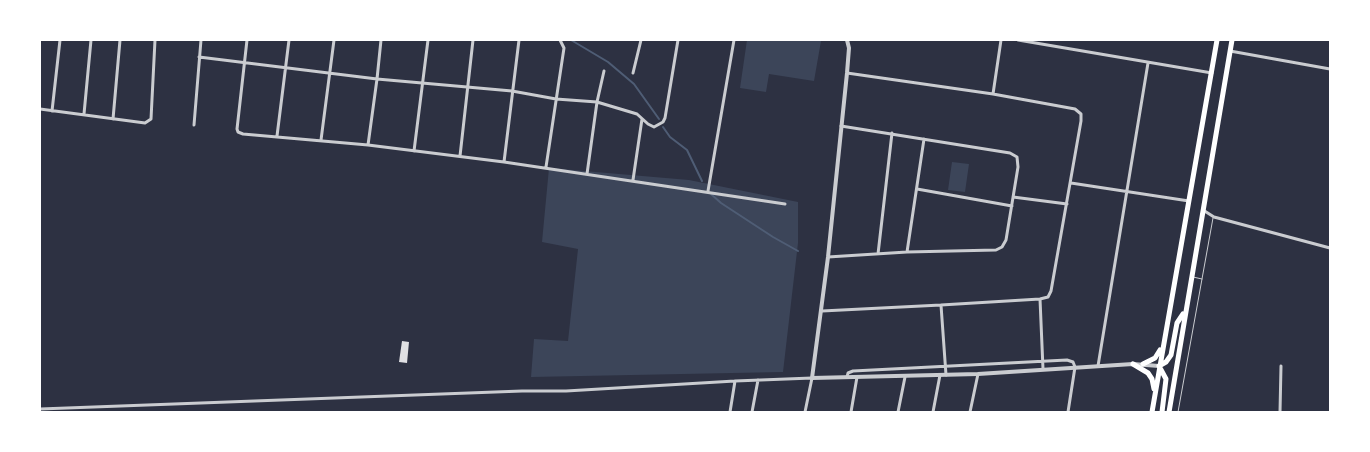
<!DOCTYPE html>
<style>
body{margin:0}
#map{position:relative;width:1370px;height:452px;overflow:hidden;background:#2d3142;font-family:"Exo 2",sans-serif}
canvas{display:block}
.frame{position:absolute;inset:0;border:41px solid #fff;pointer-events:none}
</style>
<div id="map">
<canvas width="1370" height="452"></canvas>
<div class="frame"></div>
</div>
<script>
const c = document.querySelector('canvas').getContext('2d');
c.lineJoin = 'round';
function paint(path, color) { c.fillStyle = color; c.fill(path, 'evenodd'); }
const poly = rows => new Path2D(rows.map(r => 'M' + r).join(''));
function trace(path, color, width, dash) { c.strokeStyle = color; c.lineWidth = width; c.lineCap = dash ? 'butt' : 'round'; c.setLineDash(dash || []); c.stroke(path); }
paint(poly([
 [747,40,821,41,814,81,769,74,766,92,740,88],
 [952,162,969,164,965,192,948,190],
 [549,168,689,180,798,202,798,243,783,372,531,377,534,339,568,341,578,249,542,242]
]), '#3c4559');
trace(poly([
 [571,40,608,62,634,84,659,119],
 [663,127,670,137,687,150,702,181],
 [711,194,721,203,773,237,798,251]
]), '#4f5d75', 2);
paint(poly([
 [402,341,409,342,407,363,399,362]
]), '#e0e0e3');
trace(poly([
 [1193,277,1202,279],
 [1178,412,1213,218]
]), '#caccd0', 1);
trace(poly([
 [247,40,237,129,238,132,243,134,368,145,504,162,785,204],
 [1018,40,1212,73],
 [1230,51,1330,69],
 [199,57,377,79,512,91,556,99,597,102,637,114,648,124,654,127,663,122,665,118,678,40],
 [633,73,641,40],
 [993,94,1001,40],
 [40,109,145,123,151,119,155,40],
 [52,111,60,40],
 [84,114,91,40],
 [113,119,120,40],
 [194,125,201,40],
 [277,136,289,40],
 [321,140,334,40],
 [368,145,377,79,381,40],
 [414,151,428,40],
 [460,156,473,40],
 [504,162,519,40],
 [546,167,564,48,560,40],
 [587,174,597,102,604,71],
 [633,180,642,119],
 [1071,183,1189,201],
 [917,189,1012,206],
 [708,191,734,40],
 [1013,197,1067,204],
 [1203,210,1214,217,1330,248],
 [907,252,924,139],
 [878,254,892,133],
 [828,257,907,252,996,250,1002,247,1006,240,1018,167,1017,157,1010,153,841,126],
 [1040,299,1043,369],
 [941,305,946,375],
 [822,311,941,305,1040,299,1048,297,1051,291,1081,121,1081,114,1075,109,993,94,847,73],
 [1098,366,1148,63],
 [847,377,848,373,853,371,1067,360,1073,362,1075,367,1068,412],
 [40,409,522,391,566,391,735,381,812,378,805,412],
 [730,412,735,381],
 [752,412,758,380],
 [851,412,857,377],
 [898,412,905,377],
 [933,412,940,375],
 [970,412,978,374],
 [1280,412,1281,366]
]), '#caccd0', 3);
trace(poly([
 [847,40,849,48,847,73,828,257,812,378,978,374,1133,364,1159,366]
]), '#caccd0', 4);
trace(poly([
 [1133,364,1148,373,1152,379,1154,389],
 [1143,364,1155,358,1160,350],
 [1159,366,1166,362,1171,355,1177,323,1183,314],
 [1159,366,1166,379,1162,412],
 [1152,412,1217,40],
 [1169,412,1232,40]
]), '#fff', 5);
</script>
